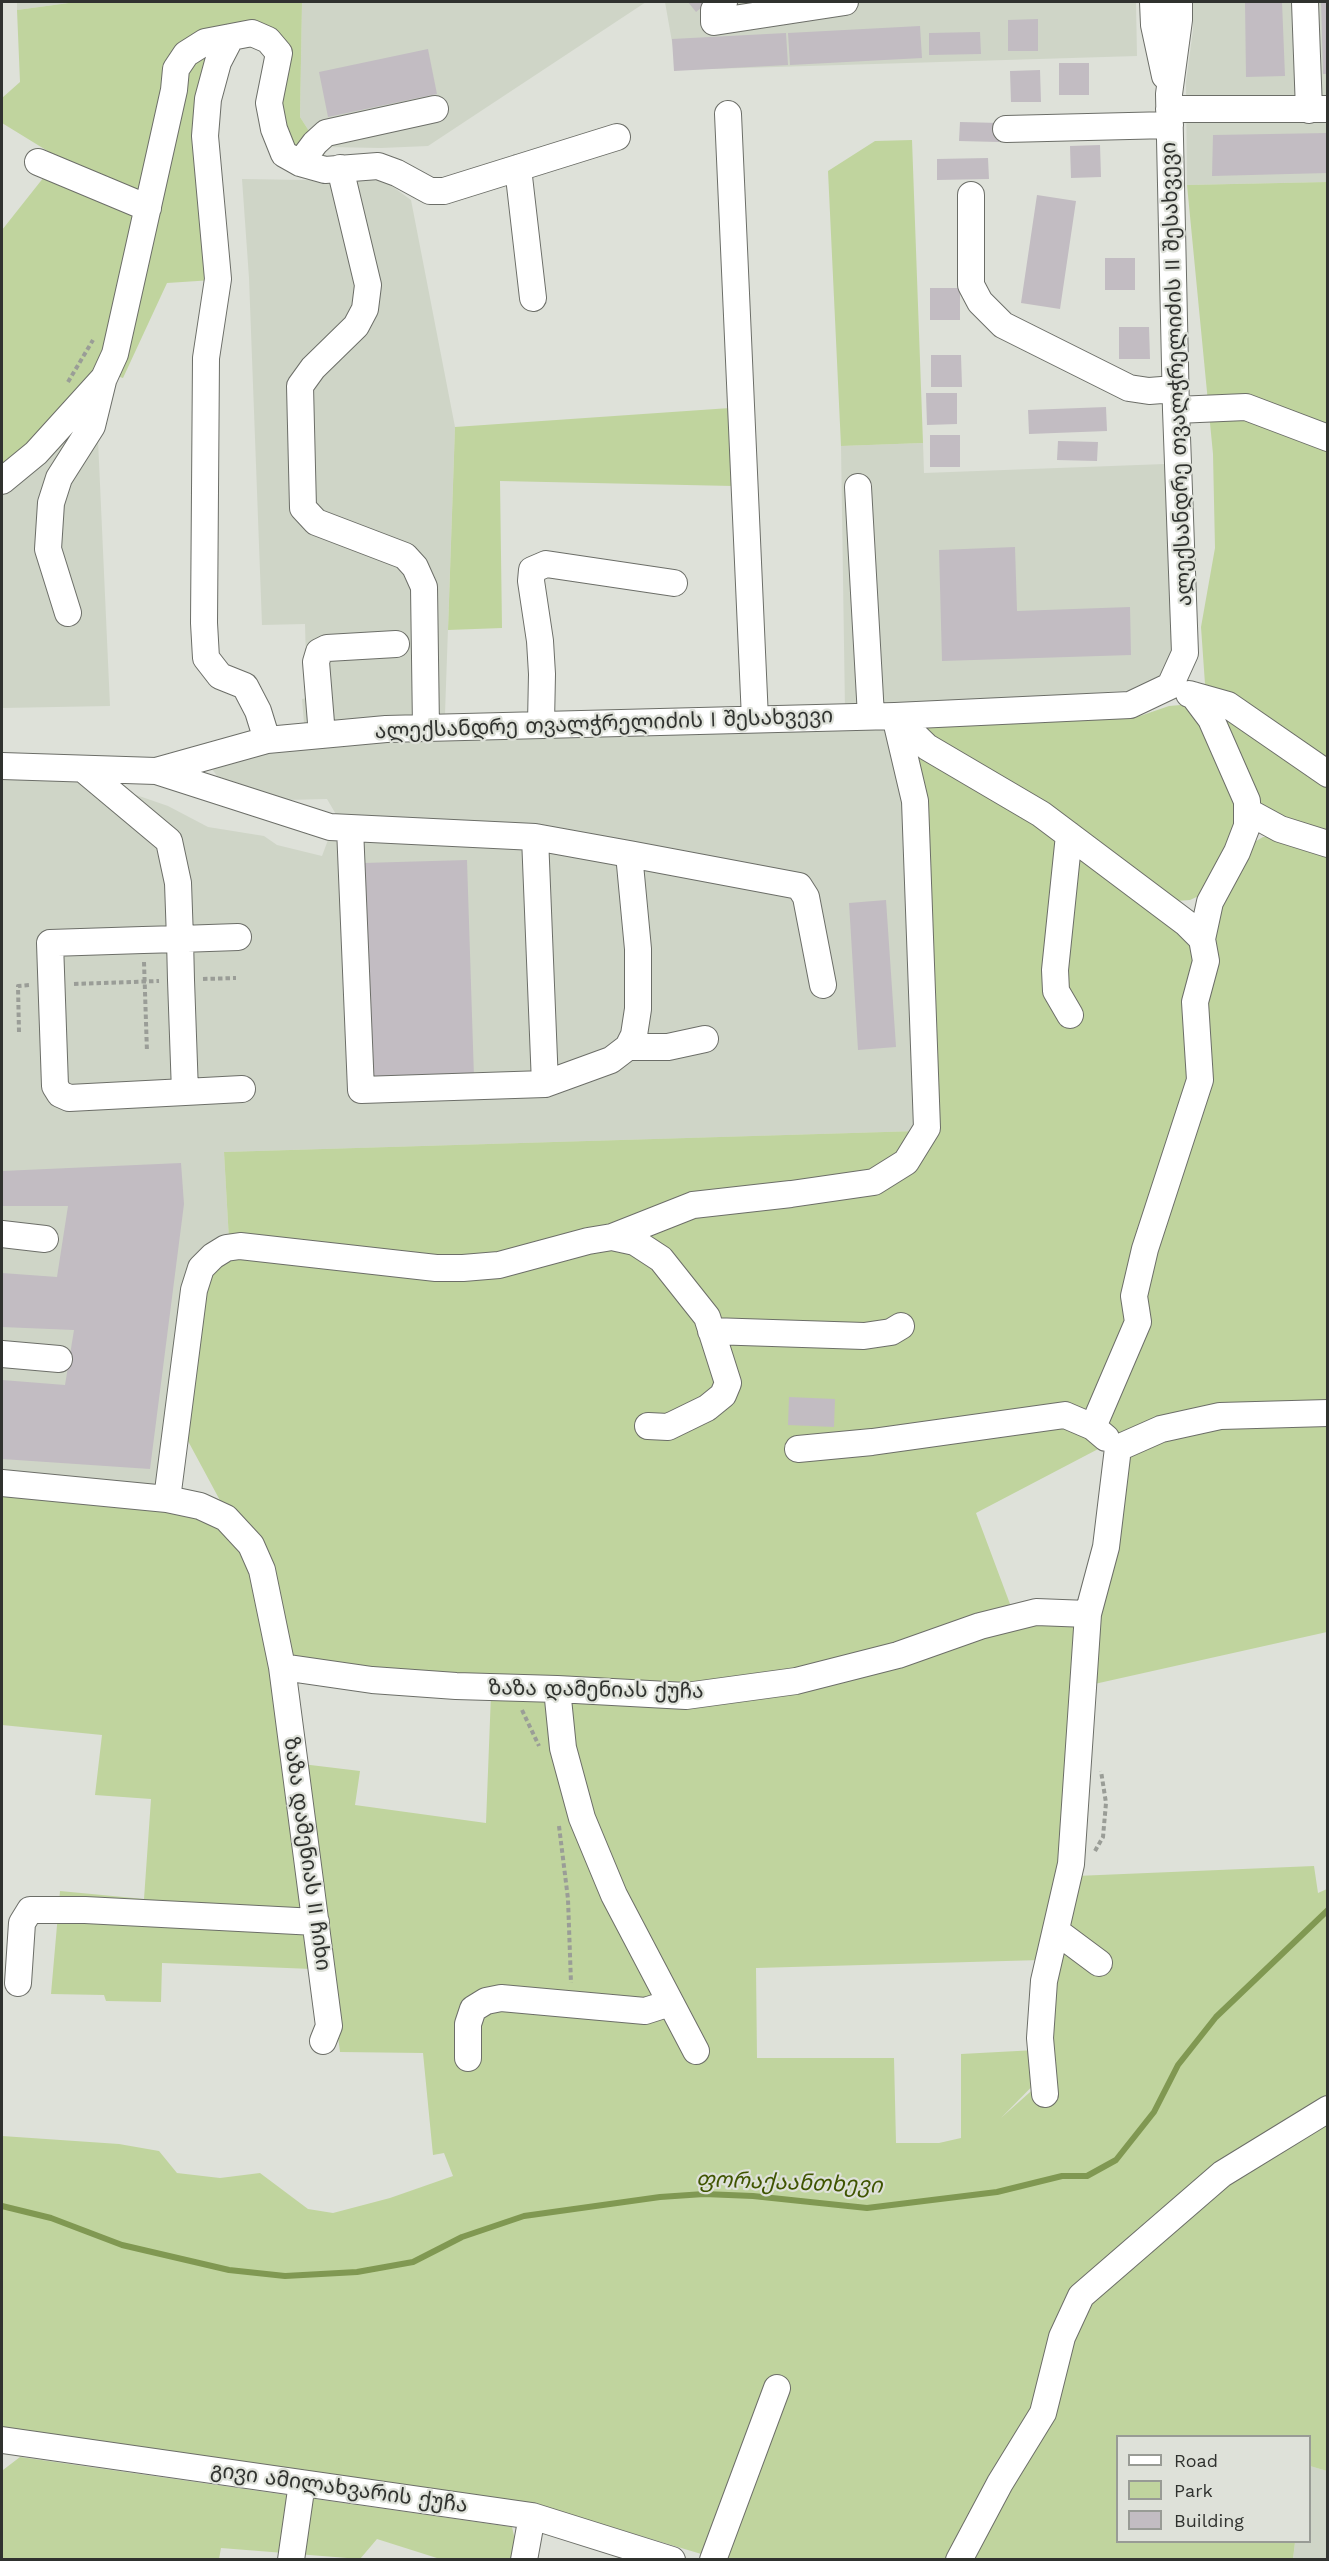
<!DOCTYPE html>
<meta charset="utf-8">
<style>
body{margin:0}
#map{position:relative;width:1329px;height:2561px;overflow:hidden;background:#dee1d9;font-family:"Work Sans",sans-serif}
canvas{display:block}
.frame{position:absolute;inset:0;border:3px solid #30322f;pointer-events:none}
.legend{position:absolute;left:1116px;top:2435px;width:195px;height:108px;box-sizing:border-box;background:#dee1d9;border:2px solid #989b95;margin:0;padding:8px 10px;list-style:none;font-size:18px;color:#30322f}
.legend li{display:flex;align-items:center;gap:12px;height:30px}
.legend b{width:30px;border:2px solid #989b95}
</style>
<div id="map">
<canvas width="1329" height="2561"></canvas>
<div class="frame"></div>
<ul class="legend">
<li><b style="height:8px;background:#fff"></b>Road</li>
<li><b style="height:16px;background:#c0d49e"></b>Park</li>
<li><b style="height:16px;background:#c2bcc2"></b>Building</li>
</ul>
</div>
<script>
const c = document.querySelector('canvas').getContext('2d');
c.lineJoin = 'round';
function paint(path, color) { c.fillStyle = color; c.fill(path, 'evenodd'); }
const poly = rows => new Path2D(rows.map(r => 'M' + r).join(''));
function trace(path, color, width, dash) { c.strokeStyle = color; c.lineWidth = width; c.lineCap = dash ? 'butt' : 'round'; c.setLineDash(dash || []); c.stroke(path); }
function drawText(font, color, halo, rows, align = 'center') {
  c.font = font + ' "Work Sans","Noto Sans Georgian",sans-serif'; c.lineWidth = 4.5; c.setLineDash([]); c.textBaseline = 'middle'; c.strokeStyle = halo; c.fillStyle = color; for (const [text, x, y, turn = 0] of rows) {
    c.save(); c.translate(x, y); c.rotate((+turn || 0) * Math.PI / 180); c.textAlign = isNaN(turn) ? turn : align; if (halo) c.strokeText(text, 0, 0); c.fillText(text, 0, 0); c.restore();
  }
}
paint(poly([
 [17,2,76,2,17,10],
 [302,2,646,2,428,146,381,148,326,147,309,131,300,117],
 [665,2,1136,2,1137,56,677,70],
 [1193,2,1327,2,1327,182,1187,185,1186,82,1193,30],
 [374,173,411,200,455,427,445,714,304,723,302,699,307,698,305,624,262,625,249,278,242,179,307,180],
 [92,398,98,440,110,706,2,708,2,490],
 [923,443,924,473,1165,464,1172,660,1162,679,1135,690,845,710,841,446],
 [889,728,902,733,919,1131,224,1152,229,1240,159,1487,2,1477,2,777,71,779,113,787,168,806,208,827,264,836,277,845,322,856,337,816,327,799,285,800,217,776,210,766,261,746,542,732,841,731],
 [1310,2466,1327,2471,1327,2559,1293,2560,1295,2542,1310,2542]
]), '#cfd5c7');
paint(poly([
 [76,2,302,2,300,117,309,131,326,147,323,158,304,158,280,134,285,51,198,36,100,372,2,473,2,230,59,158,2,123,2,98,20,82,17,10],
 [197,52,209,61,213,280,167,283,123,378,117,376,183,73],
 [912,140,923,443,841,446,828,171,875,141],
 [1327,182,1327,762,1211,691,1205,684,1201,627,1215,548,1213,454,1187,185],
 [730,408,733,486,500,481,502,628,448,630,455,427],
 [1181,705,1193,710,1233,782,1243,827,1205,893,1190,900,1176,901,914,725,1140,716,1169,706],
 [1213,713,1226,716,1327,781,1327,835,1263,812],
 [918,743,1042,820,1177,925,1198,954,1195,1069,1132,1315,1092,1418,1067,1423,1102,1447,976,1513,1013,1612,884,1654,691,1688,301,1665,292,1654,223,1506,188,1441,182,1420,203,1285,227,1254,433,1275,634,1231,499,1259,446,1260,229,1240,224,1152,918,1131,908,804],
 [1263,837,1280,837,1327,849,1327,1409,1117,1441,1101,1423,1142,1294,1207,1004,1217,904,1251,844],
 [1327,1421,1327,1632,1090,1685,1121,1454,1221,1422],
 [2,1489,191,1514,230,1531,256,1575,312,1969,162,1963,161,2002,106,2001,104,1995,51,1994,60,1891,144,1899,151,1799,95,1795,102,1735,2,1725],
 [1018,1622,1081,1623,1072,1804,1041,1960,756,1968,757,2058,894,2058,896,2143,939,2143,961,2138,961,2054,1036,2050,1076,1876,1314,1866,1318,1893,1327,1889,1327,2471,1310,2466,1310,2436,1118,2436,1118,2542,1295,2542,1293,2559,718,2559,534,2504,2,2430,2,2136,119,2144,159,2151,177,2173,220,2178,260,2173,308,2209,333,2213,390,2198,453,2176,444,2153,433,2155,423,2053,340,2052,302,1764,360,1771,355,1805,486,1823,491,1694,551,1702,595,1832,563,1698,685,1701],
 [1057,2061,1039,2084,1001,2118],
 [20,2457,512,2527,515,2540,510,2560,440,2559,377,2539,360,2559,221,2548,219,2559,2,2560,3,2470]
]), '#c0d49e');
trace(poly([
 [2,2206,51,2218,122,2245,229,2270,285,2276,357,2272,413,2262,462,2237,524,2216,660,2197,704,2194,753,2196,867,2208,997,2192,1062,2176,1087,2176,1116,2160,1154,2112,1178,2065,1216,2017,1328,1910]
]), '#809852', 6);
paint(poly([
 [688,2,708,2,696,12],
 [1245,2,1282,2,1285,76,1246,77],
 [1321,2,1328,2,1328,74,1323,74],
 [1038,19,1038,51,1008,51,1008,20],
 [920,26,922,58,790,65,788,33],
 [980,32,981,54,929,55,929,33],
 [786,33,788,65,674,71,672,39],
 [428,49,437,94,328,117,319,72],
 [1059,63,1089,63,1089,95,1059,95],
 [1040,70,1041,102,1011,102,1010,71],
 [960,122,1000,123,999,142,959,141],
 [1328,133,1328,173,1212,176,1213,135],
 [1100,145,1101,177,1071,178,1070,146],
 [988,158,989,179,937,180,937,159],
 [1037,195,1076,201,1060,309,1021,303],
 [1105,258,1135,258,1135,290,1105,290],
 [930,288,960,288,960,320,930,320],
 [1119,327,1149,327,1150,359,1119,359],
 [931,355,961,355,962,387,931,387],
 [926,393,957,393,957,424,927,425],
 [1106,407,1107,431,1029,434,1028,410],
 [930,435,960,435,960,467,930,467],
 [1058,441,1098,442,1097,461,1057,460],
 [1015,547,1017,611,1130,607,1131,655,942,661,939,550],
 [467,860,474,1078,370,1083,363,863],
 [886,900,896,1047,858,1050,849,903],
 [181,1163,184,1204,150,1469,2,1459,2,1380,65,1385,74,1330,2,1327,2,1273,57,1277,68,1206,2,1206,2,1171],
 [789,1397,835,1399,834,1427,788,1425]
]), '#c2bcc2');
const minor = poly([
 [724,2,714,10,714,22,845,2],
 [1153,2,1154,25,1165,76],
 [1305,2,1309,110],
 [231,37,218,62,208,99,205,136,218,279,206,358,204,623,206,658,220,676,245,686,258,711,267,740],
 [1169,109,1328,109],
 [728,114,755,719],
 [1006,129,1170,125],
 [38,162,148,208],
 [300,163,315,143,326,133,435,109],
 [340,168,368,285,365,309,356,326,313,368,300,386,303,508,316,522,405,556,415,567,424,587,426,728],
 [518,168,533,298],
 [971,195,971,285,980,302,1003,325,1129,388,1149,391,1175,389],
 [1176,410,1246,407,1328,438],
 [2,481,36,453,104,378,115,354,174,90,176,69,186,54,205,42,252,33,268,40,279,53,269,103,274,129,284,154,300,163,325,170,378,166,397,173,430,191,444,191,617,137],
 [858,487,871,716],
 [68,613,48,549,51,503,59,478,92,426,103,381],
 [1189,694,1228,705,1328,774],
 [1193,695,1211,719,1247,801,1247,826,1237,852,1210,902,1202,939],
 [895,716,927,747,1041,814,1186,923,1202,939,1206,961,1195,1002,1200,1080,1145,1249,1134,1296,1138,1322,1093,1427],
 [541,723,542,674,540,641,531,581,532,570,546,564,674,583],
 [322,735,316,662,319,652,327,648,396,644],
 [2,766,156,771,267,740,386,729,895,716,1130,705,1170,686,1185,653,1176,410,1169,94,1179,20,1179,2],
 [83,769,169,841,178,883,180,939,181,980,185,1092,69,1098,60,1094,55,1086,50,943,143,940,180,939,238,937],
 [156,771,330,827,535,837,629,854,638,949,638,1009,634,1035,628,1047,611,1060,545,1084,535,837],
 [1247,811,1280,829,1328,844],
 [350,828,361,1090,545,1084],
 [1069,835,1055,970,1056,991,1070,1015],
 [629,854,799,886,806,897,823,985],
 [628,1047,668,1047,705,1039],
 [185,1092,242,1089],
 [2,1234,45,1239],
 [612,1237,693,1205,791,1194,874,1182,906,1162,927,1128,915,801,895,716],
 [711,1331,864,1336,891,1332,901,1326],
 [2,1354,59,1359],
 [1118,1448,1161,1429,1220,1416,1328,1413],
 [798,1449,872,1442,1065,1415,1093,1427,1106,1438],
 [2,1483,167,1499,200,1506,226,1518,251,1545,262,1570,282,1667,329,2026,323,2041],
 [167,1499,194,1290,201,1268,213,1256,226,1248,240,1246,436,1268,463,1268,499,1265,588,1241,612,1237,635,1242,661,1259,707,1317,728,1383,723,1395,707,1408,668,1427,648,1426],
 [282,1667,372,1680,456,1686,557,1689,686,1696,796,1681,898,1655,980,1626,1036,1612,1088,1614],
 [557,1689,563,1748,582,1818,614,1895,696,2051],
 [1056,1931,1099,1963],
 [18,1983,22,1923,30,1910,85,1910,316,1922],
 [468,2058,468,2024,473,2009,486,2001,501,1998,645,2011,670,2003],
 [1045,2094,1040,2038,1044,1981,1071,1864,1088,1614,1106,1547,1118,1448],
 [2,2440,532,2516,672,2560],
 [291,2560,302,2483],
 [524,2560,532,2516],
 [713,2560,777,2388],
 [959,2560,1000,2483,1043,2413,1062,2337,1081,2296,1222,2174,1328,2109]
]);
trace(minor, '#6c6e68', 28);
trace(poly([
 [68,382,93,340],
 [144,962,147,1052],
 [203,979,236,978],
 [74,984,159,981],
 [19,1032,18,986,30,985],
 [522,1710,539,1746],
 [559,1826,568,1899,571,1983],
 [1095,1851,1103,1837,1106,1803,1101,1771]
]), '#9a9d97', 4, [4.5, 3]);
trace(minor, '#fff', 26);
drawText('21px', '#30322f', '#dee1d9', [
 ["ალექსანდრე თვალჭრელიძის II შესახვევი",1177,374,-92],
 ["ალექსანდრე თვალჭრელიძის I შესახვევი",604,724,-2],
 ["ზაზა დამენიას ქუჩა",596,1690,1],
 ["ზაზა დამენიას II ჩიხი",307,1854,82],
 ["გივი ამილახვარის ქუჩა",339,2488,8]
]);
drawText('italic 22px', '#3f5400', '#dee1d9', [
 ["ფორაქაანთხევი",789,2183,2]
]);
</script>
